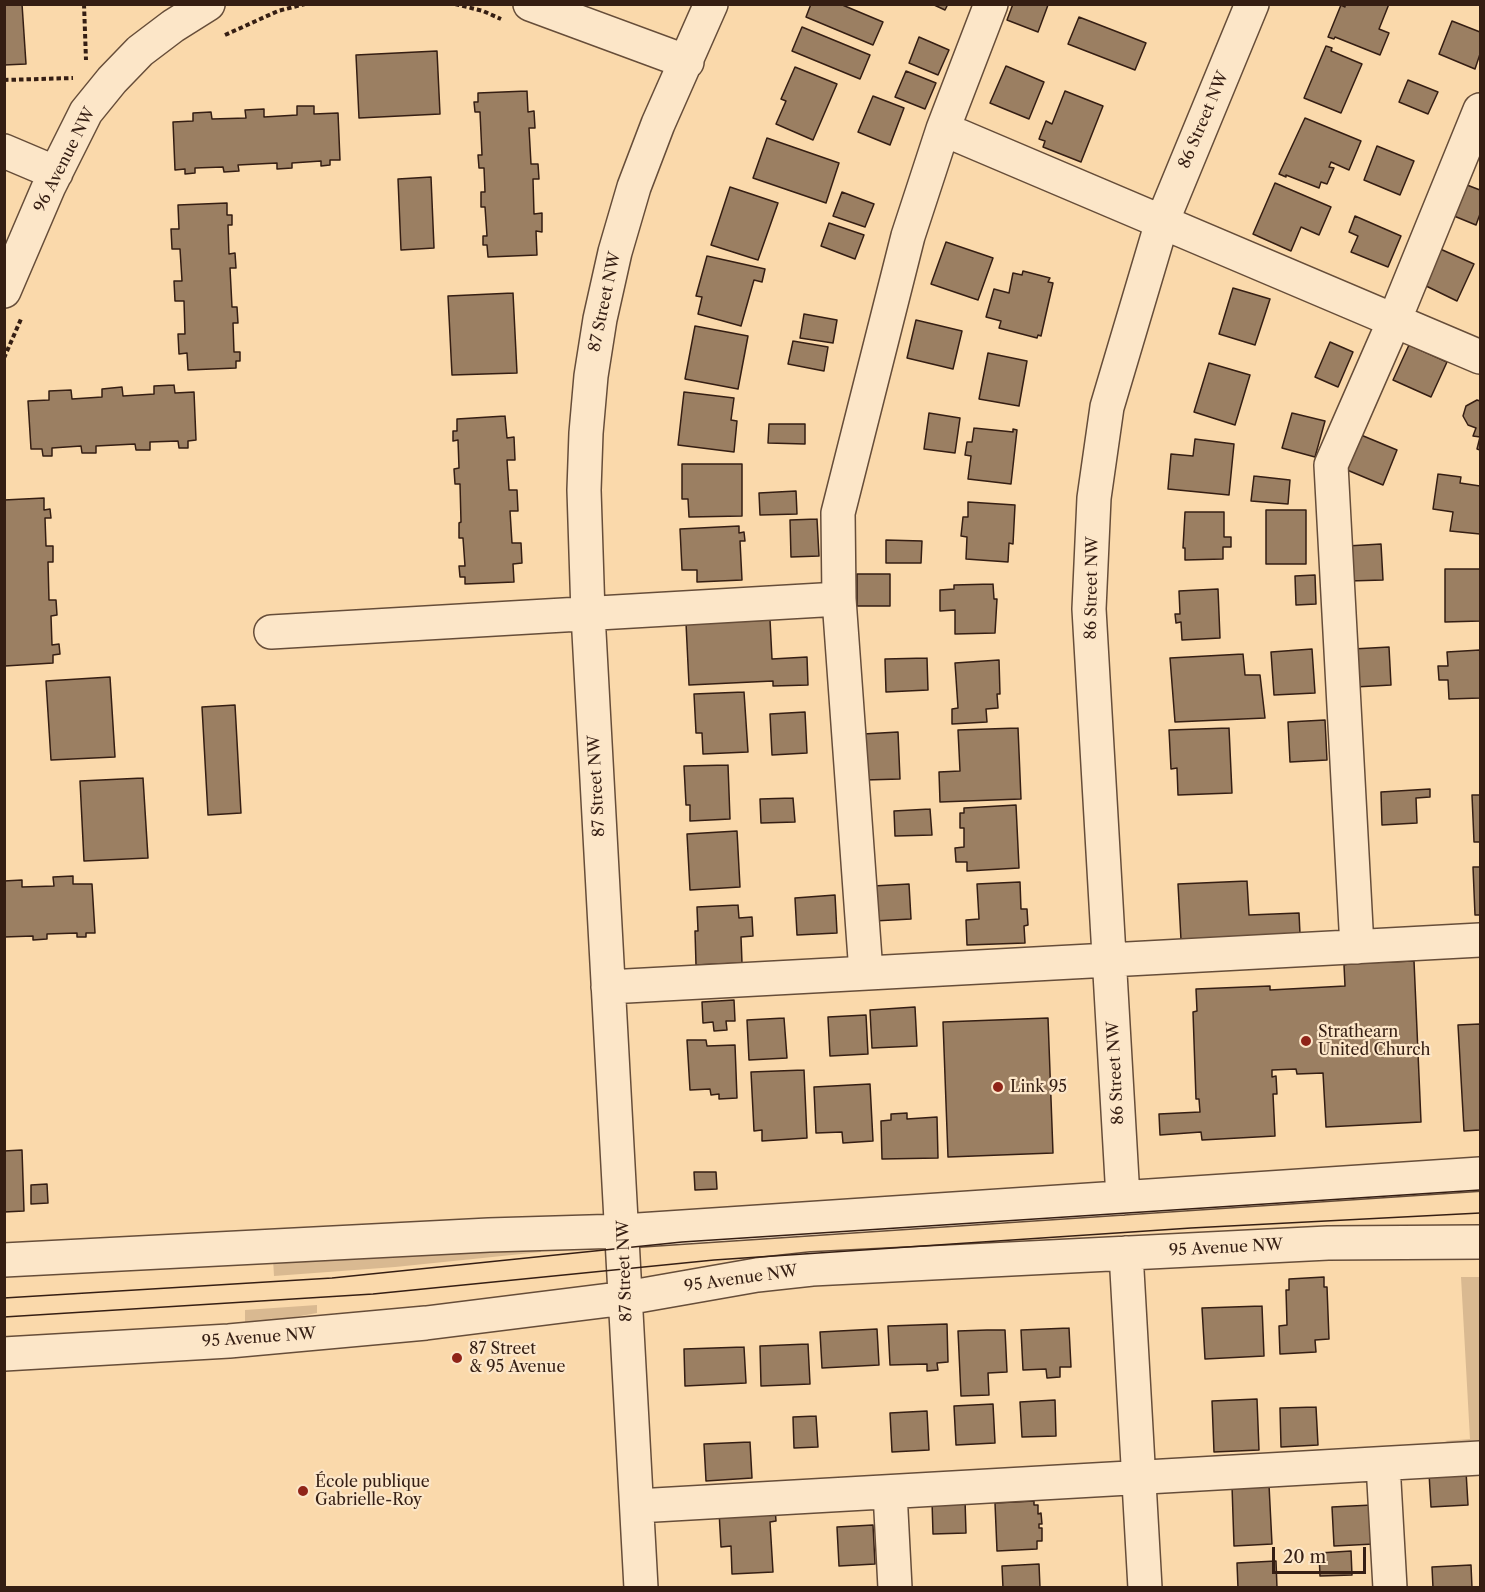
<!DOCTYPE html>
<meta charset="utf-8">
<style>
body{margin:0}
#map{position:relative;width:1485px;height:1592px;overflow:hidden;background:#fad9ab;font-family:"Libre Caslon Text",serif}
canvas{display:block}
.frame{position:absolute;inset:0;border:6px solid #351e13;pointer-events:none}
.scale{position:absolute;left:1272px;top:1547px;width:94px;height:27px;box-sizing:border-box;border:3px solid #351e13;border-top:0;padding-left:8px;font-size:18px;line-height:21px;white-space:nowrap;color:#351e13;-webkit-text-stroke:4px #fce6c8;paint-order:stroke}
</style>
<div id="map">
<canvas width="1485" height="1592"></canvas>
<div class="frame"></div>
<div class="scale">20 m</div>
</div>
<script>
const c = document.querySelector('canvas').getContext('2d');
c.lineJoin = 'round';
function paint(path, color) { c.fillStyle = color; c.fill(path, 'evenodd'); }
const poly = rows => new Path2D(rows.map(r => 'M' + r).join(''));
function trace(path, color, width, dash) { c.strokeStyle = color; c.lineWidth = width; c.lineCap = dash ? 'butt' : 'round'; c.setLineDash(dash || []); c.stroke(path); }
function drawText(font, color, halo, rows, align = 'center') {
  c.font = font + ' "Libre Caslon Text",serif'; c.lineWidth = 4.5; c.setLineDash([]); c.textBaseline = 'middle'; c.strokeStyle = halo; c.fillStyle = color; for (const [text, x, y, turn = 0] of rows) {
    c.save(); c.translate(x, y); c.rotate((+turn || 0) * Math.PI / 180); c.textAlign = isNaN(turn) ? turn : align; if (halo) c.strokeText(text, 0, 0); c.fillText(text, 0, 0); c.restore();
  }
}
paint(poly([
 [540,1245,541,1252,395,1267,274,1276,273,1259],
 [1461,1277,1480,1277,1480,1450,1465,1449,1445,1441,1470,1439],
 [317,1305,317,1313,245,1326,245,1310]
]), '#d9b991');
const building = poly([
 [4,4,22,4,26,64,4,65,4,4],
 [811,4,840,4,883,22,873,45,806,17,811,4],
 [932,4,948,4,945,10,932,4],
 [1013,4,1048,5,1038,32,1007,20,1013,4],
 [1345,4,1389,4,1379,29,1389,33,1380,55,1335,37,1334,39,1328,37,1341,5,1345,7,1345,4],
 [1079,17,1146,43,1135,70,1068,44,1079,17],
 [1452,21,1480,32,1480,54,1475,69,1439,54,1452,21],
 [802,27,870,55,860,79,792,51,802,27],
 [919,37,949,50,938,75,909,63,919,37],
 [1326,46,1332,48,1331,51,1362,64,1341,113,1304,98,1326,46],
 [437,51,440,114,359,118,356,55,437,51],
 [1006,66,1044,82,1029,119,990,103,1006,66],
 [795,67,837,84,813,140,776,124,786,101,781,99,795,67],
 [906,71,936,83,925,109,895,97,906,71],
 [1408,80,1438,92,1428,114,1399,102,1408,80],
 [527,91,528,112,534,111,535,128,529,128,531,164,538,164,539,179,533,179,534,214,542,213,542,232,536,231,537,255,488,257,487,245,483,245,483,236,487,236,485,207,481,207,481,192,485,192,484,168,479,168,478,155,482,155,480,112,475,112,474,102,478,102,478,93,527,91],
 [1065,91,1103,106,1081,162,1043,147,1045,141,1039,139,1046,121,1052,124,1065,91],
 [873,96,904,108,890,145,858,132,873,96],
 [297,106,314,106,314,114,338,113,340,160,330,160,330,165,321,166,321,161,292,163,292,168,277,169,277,163,238,165,239,171,224,172,223,167,195,168,195,173,185,174,185,169,175,170,173,122,193,121,193,113,211,112,212,119,246,118,245,110,264,109,264,117,297,115,297,106],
 [1305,118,1361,141,1349,170,1331,162,1329,167,1334,168,1327,184,1321,182,1319,188,1286,175,1286,177,1279,174,1305,118],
 [767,138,839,163,826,203,753,178,767,138],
 [1377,146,1414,161,1400,195,1364,180,1377,146],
 [431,177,434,248,401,250,398,179,431,177],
 [1275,183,1331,207,1319,235,1301,227,1291,251,1253,234,1275,183],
 [1467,185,1480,190,1480,214,1476,225,1454,216,1467,185],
 [730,187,778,203,758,260,711,245,730,187],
 [842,192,874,204,865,227,833,216,842,192],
 [227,203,227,215,232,215,232,225,228,225,229,254,235,253,236,268,230,268,232,307,237,307,238,323,233,323,234,352,240,352,240,361,236,361,236,368,188,370,187,353,179,354,178,334,185,334,184,301,175,301,174,281,182,281,180,249,172,249,171,229,179,229,178,205,227,203],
 [1355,216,1401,236,1388,267,1351,252,1358,236,1349,232,1355,216],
 [829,223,864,235,855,259,821,246,829,223],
 [946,242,993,258,978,300,931,284,946,242],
 [1438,248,1474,264,1457,301,1422,284,1438,248],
 [707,256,765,269,762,282,754,280,741,326,698,314,702,297,696,296,707,256],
 [1023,271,1050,278,1048,282,1053,283,1041,336,1038,335,1037,338,999,328,1001,321,986,317,994,289,1009,293,1013,273,1022,275,1023,271],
 [1233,288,1270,299,1255,345,1219,334,1233,288],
 [513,293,517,373,452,375,448,296,513,293],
 [804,314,837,320,833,343,800,338,804,314],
 [916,320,962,331,953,369,907,358,916,320],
 [695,326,748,336,738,389,685,379,695,326],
 [793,341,828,347,824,371,788,364,793,341],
 [1330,342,1353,352,1338,387,1315,377,1330,342],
 [1409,345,1447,362,1431,397,1393,380,1409,345],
 [988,353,1027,361,1019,406,979,399,988,353],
 [1209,363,1250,375,1235,425,1194,412,1209,363],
 [174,385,175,393,194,392,196,440,188,441,188,448,179,448,178,441,150,442,150,450,136,450,135,444,96,446,96,453,82,453,81,446,52,448,52,456,43,456,42,449,31,449,28,401,49,400,49,391,71,390,72,399,102,397,102,389,122,387,123,396,154,394,154,386,174,385],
 [684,392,734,398,731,420,737,421,734,452,678,445,684,392],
 [1477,400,1480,401,1480,450,1477,449,1480,437,1473,436,1476,428,1468,425,1463,416,1466,406,1477,400],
 [929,413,960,418,955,453,924,449,929,413],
 [1292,413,1325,421,1315,457,1282,448,1292,413],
 [505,416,507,438,514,437,515,460,507,460,509,490,517,490,518,511,510,511,512,543,521,543,522,563,513,564,514,582,465,584,465,577,460,577,459,566,465,566,463,538,459,538,459,523,461,522,460,484,455,484,454,469,459,468,458,440,453,441,453,431,457,431,457,419,505,416],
 [769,424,805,424,805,444,768,443,769,424],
 [974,428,1013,432,1013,429,1017,430,1011,484,968,479,971,456,965,455,967,442,972,442,974,428],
 [1361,435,1397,450,1383,485,1347,470,1361,435],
 [1195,439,1234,444,1229,495,1168,489,1171,454,1193,456,1195,439],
 [682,464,742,464,742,516,689,517,688,499,682,499,682,464],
 [1438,474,1461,477,1460,483,1480,486,1480,534,1450,531,1453,512,1433,509,1438,474],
 [1254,476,1290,480,1288,504,1251,501,1254,476],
 [796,491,797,514,760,515,759,493,796,491],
 [44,498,44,510,50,509,51,518,45,518,46,546,53,546,53,562,48,562,49,600,56,600,57,615,51,616,52,645,59,644,60,654,53,655,53,663,5,666,4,500,44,498],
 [968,502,1015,505,1013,544,1009,543,1008,562,966,559,967,537,961,536,963,517,968,517,968,502],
 [1266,510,1306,510,1306,564,1266,564,1266,510],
 [1185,512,1224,512,1224,537,1231,537,1231,547,1223,547,1223,559,1185,560,1185,548,1183,548,1185,512],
 [817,519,819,556,791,557,790,520,817,519],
 [739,526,739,533,744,532,745,541,740,541,742,580,697,582,697,570,682,570,680,529,739,526],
 [886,540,922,541,921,563,886,563,886,540],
 [1381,544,1383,580,1349,581,1347,546,1381,544],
 [1445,569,1480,569,1480,621,1445,622,1445,569],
 [857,574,890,574,890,606,857,606,857,574],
 [1315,575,1316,604,1296,605,1295,576,1315,575],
 [993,584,994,599,997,599,995,633,955,634,955,610,940,611,940,590,954,589,954,585,993,584],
 [1218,589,1220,638,1182,640,1181,622,1176,623,1175,614,1180,614,1179,591,1218,589],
 [770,620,772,659,807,657,808,685,773,686,773,681,689,685,686,623,770,620],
 [1389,647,1391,685,1355,687,1353,649,1389,647],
 [1312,649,1315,693,1274,695,1271,652,1312,649],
 [1480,650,1480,698,1449,699,1448,680,1439,680,1438,666,1448,666,1447,652,1480,650],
 [1243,654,1245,675,1260,675,1265,718,1175,722,1170,658,1243,654],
 [927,658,928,690,886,692,885,659,927,658],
 [999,660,1000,694,997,694,998,708,986,709,987,722,952,724,952,709,958,708,955,663,999,660],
 [110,677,115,757,51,760,46,681,110,677],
 [744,692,748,752,703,754,702,733,696,733,694,694,744,692],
 [235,705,241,813,208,815,202,707,235,705],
 [805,712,807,753,772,755,770,714,805,712],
 [1325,720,1327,760,1290,762,1288,722,1325,720],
 [1018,728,1021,799,940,802,939,772,960,771,958,730,1018,728],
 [1229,728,1232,793,1178,795,1177,768,1171,769,1169,730,1229,728],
 [898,732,900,779,865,780,863,734,898,732],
 [728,765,730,819,690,821,690,805,686,805,684,766,728,765],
 [143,778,148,858,84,861,80,781,143,778],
 [1430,789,1430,797,1416,798,1417,823,1382,825,1381,792,1430,789],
 [1472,795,1480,795,1480,842,1474,842,1472,795],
 [793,798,795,822,761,823,760,799,793,798],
 [1016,805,1019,868,967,871,967,862,956,862,955,848,964,847,964,828,960,828,960,813,964,813,964,808,1016,805],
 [930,809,932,835,895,836,894,811,930,809],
 [737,831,740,887,690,890,687,834,737,831],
 [1473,867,1480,867,1480,915,1475,915,1473,867],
 [73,876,73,884,92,884,95,933,86,933,86,937,77,937,77,933,47,934,47,939,33,940,33,936,4,937,4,881,22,880,22,887,54,886,53,877,73,876],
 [1247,881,1249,915,1299,913,1300,934,1181,940,1178,884,1247,881],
 [1020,882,1021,909,1027,909,1028,925,1024,926,1025,943,967,945,966,920,979,919,977,884,1020,882],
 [909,884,911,919,874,921,873,886,909,884],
 [835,895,837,933,797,935,795,898,835,895],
 [738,905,739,918,752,917,753,936,741,937,742,963,696,965,695,931,698,931,697,907,738,905],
 [1360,955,1360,963,1414,961,1421,1122,1326,1127,1323,1073,1297,1074,1296,1069,1272,1070,1272,1077,1276,1076,1277,1094,1273,1094,1275,1136,1202,1140,1201,1132,1160,1135,1159,1114,1200,1112,1199,1099,1196,1099,1193,1012,1197,1011,1196,989,1270,986,1270,990,1345,986,1344,965,1348,964,1348,956,1360,955],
 [734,1000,735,1021,726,1021,727,1030,714,1031,713,1022,703,1023,702,1002,734,1000],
 [915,1007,917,1046,872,1048,870,1010,915,1007],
 [866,1015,868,1054,830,1056,828,1017,866,1015],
 [784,1018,787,1058,749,1060,747,1020,784,1018],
 [1048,1018,1053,1153,948,1157,943,1022,1048,1018],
 [1480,1024,1480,1130,1464,1131,1458,1025,1480,1024],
 [687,1040,706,1040,707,1046,735,1045,737,1098,719,1099,719,1094,711,1095,710,1089,690,1090,687,1040],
 [804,1070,807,1138,762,1141,762,1130,754,1131,751,1072,804,1070],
 [870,1084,873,1141,843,1143,842,1132,816,1133,814,1087,870,1084],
 [907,1113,907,1119,937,1117,938,1158,882,1159,881,1121,891,1120,891,1114,907,1113],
 [22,1150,24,1211,4,1212,4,1151,22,1150],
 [694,1172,716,1172,717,1189,695,1190,694,1172],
 [47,1184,48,1203,31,1204,31,1185,47,1184],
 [1324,1277,1324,1287,1327,1287,1329,1339,1315,1340,1316,1352,1280,1354,1279,1326,1287,1325,1286,1290,1289,1290,1289,1279,1324,1277],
 [1262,1306,1264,1356,1205,1359,1202,1308,1262,1306],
 [947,1324,948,1362,937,1363,938,1370,927,1371,927,1364,890,1365,888,1326,947,1324],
 [1069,1328,1071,1367,1060,1367,1060,1377,1047,1378,1046,1369,1023,1370,1021,1330,1069,1328],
 [877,1329,879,1365,822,1368,820,1332,877,1329],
 [987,1330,1005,1330,1007,1372,988,1373,989,1395,961,1396,958,1331,987,1330],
 [808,1344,810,1384,761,1386,760,1346,808,1344],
 [744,1347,746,1383,685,1386,684,1349,744,1347],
 [1257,1399,1259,1450,1214,1452,1212,1401,1257,1399],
 [1055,1400,1056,1436,1022,1437,1020,1402,1055,1400],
 [993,1404,995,1443,956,1445,954,1406,993,1404],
 [1316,1407,1318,1445,1281,1447,1280,1408,1316,1407],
 [927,1411,929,1450,892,1452,890,1413,927,1411],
 [816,1416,818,1447,794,1448,793,1417,816,1416],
 [750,1442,752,1478,706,1481,704,1444,750,1442],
 [1466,1471,1468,1505,1431,1507,1429,1473,1466,1471],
 [1269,1485,1272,1544,1234,1546,1232,1486,1269,1485],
 [965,1499,966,1533,933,1534,932,1501,965,1499],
 [1034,1501,1034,1505,1038,1505,1038,1514,1041,1513,1042,1524,1039,1524,1039,1528,1042,1528,1042,1541,1037,1541,1037,1549,997,1551,995,1503,1034,1501],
 [1372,1505,1374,1544,1334,1546,1332,1507,1372,1505],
 [775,1508,776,1521,770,1522,773,1572,732,1574,731,1546,721,1547,719,1511,775,1508],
 [873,1525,875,1564,839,1566,837,1527,873,1525],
 [1351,1551,1352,1575,1320,1576,1319,1553,1351,1551],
 [1276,1561,1277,1588,1238,1588,1237,1563,1276,1561],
 [1039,1564,1040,1588,1003,1588,1002,1566,1039,1564],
 [1471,1565,1472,1588,1433,1588,1432,1567,1471,1565]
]);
paint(building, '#9b7f62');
trace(building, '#351e13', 1.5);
const minor = poly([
 [530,4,687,62],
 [943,129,1480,357],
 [4,151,56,173],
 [4,291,49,186,86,112,112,80,140,51,173,26,208,4],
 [271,632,839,599],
 [1357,947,1331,465,1394,321,1480,110],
 [866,973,839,599,838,513,908,236,943,129,991,4],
 [608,987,1480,940],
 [1123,1198,1089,609,1094,498,1107,407,1162,222,1252,4],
 [1126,1253,1145,1588],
 [4,1260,489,1235,623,1231,1480,1174],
 [4,1354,229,1341,426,1323,626,1298,757,1275,812,1269,1328,1243,1480,1242],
 [1383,1464,1390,1588],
 [890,1492,895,1588],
 [637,1506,1480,1458],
 [641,1588,588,614,584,490,586,433,591,376,600,319,615,252,634,187,658,124,711,4]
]);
trace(minor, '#664d39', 36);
trace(poly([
 [84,4,86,60],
 [455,4,483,11,501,19],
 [225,35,278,11,305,4],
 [4,80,73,78],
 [4,358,21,319]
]), '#351e13', 4, [4.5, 3]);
trace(minor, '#fce6c8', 33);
trace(poly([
 [4,1298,332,1278,682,1242,1480,1190],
 [4,1317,373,1294,714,1260,1191,1228,1480,1213]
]), '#351e13', 1.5);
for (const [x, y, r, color] of [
 [1306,1041,6,"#8f2418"],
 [998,1087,6,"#8f2418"],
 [457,1358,6,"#8f2418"],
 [303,1491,6,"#8f2418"]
]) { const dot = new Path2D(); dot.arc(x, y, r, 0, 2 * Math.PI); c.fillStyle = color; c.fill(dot); trace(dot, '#fce6c8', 2); }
drawText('16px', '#351e13', '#fce6c8', [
 ["86 Street NW",1204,120,-67],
 ["96 Avenue NW",65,160,-63],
 ["87 Street NW",605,302,-78],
 ["86 Street NW",1092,588,-89],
 ["87 Street NW",597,786,-93],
 ["86 Street NW",1116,1073,-93],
 ["95 Avenue NW",1226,1248,-3],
 ["87 Street NW",625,1271,-92],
 ["95 Avenue NW",741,1279,-8],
 ["95 Avenue NW",259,1338,-4]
]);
drawText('16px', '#351e13', '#fce6c8', [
 ["Strathearn",1318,1032],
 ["United Church",1318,1050],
 ["Link 95",1010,1087],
 ["87 Street",469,1349],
 ["& 95 Avenue",469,1367],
 ["École publique",315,1482],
 ["Gabrielle-Roy",315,1500]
], 'left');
</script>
